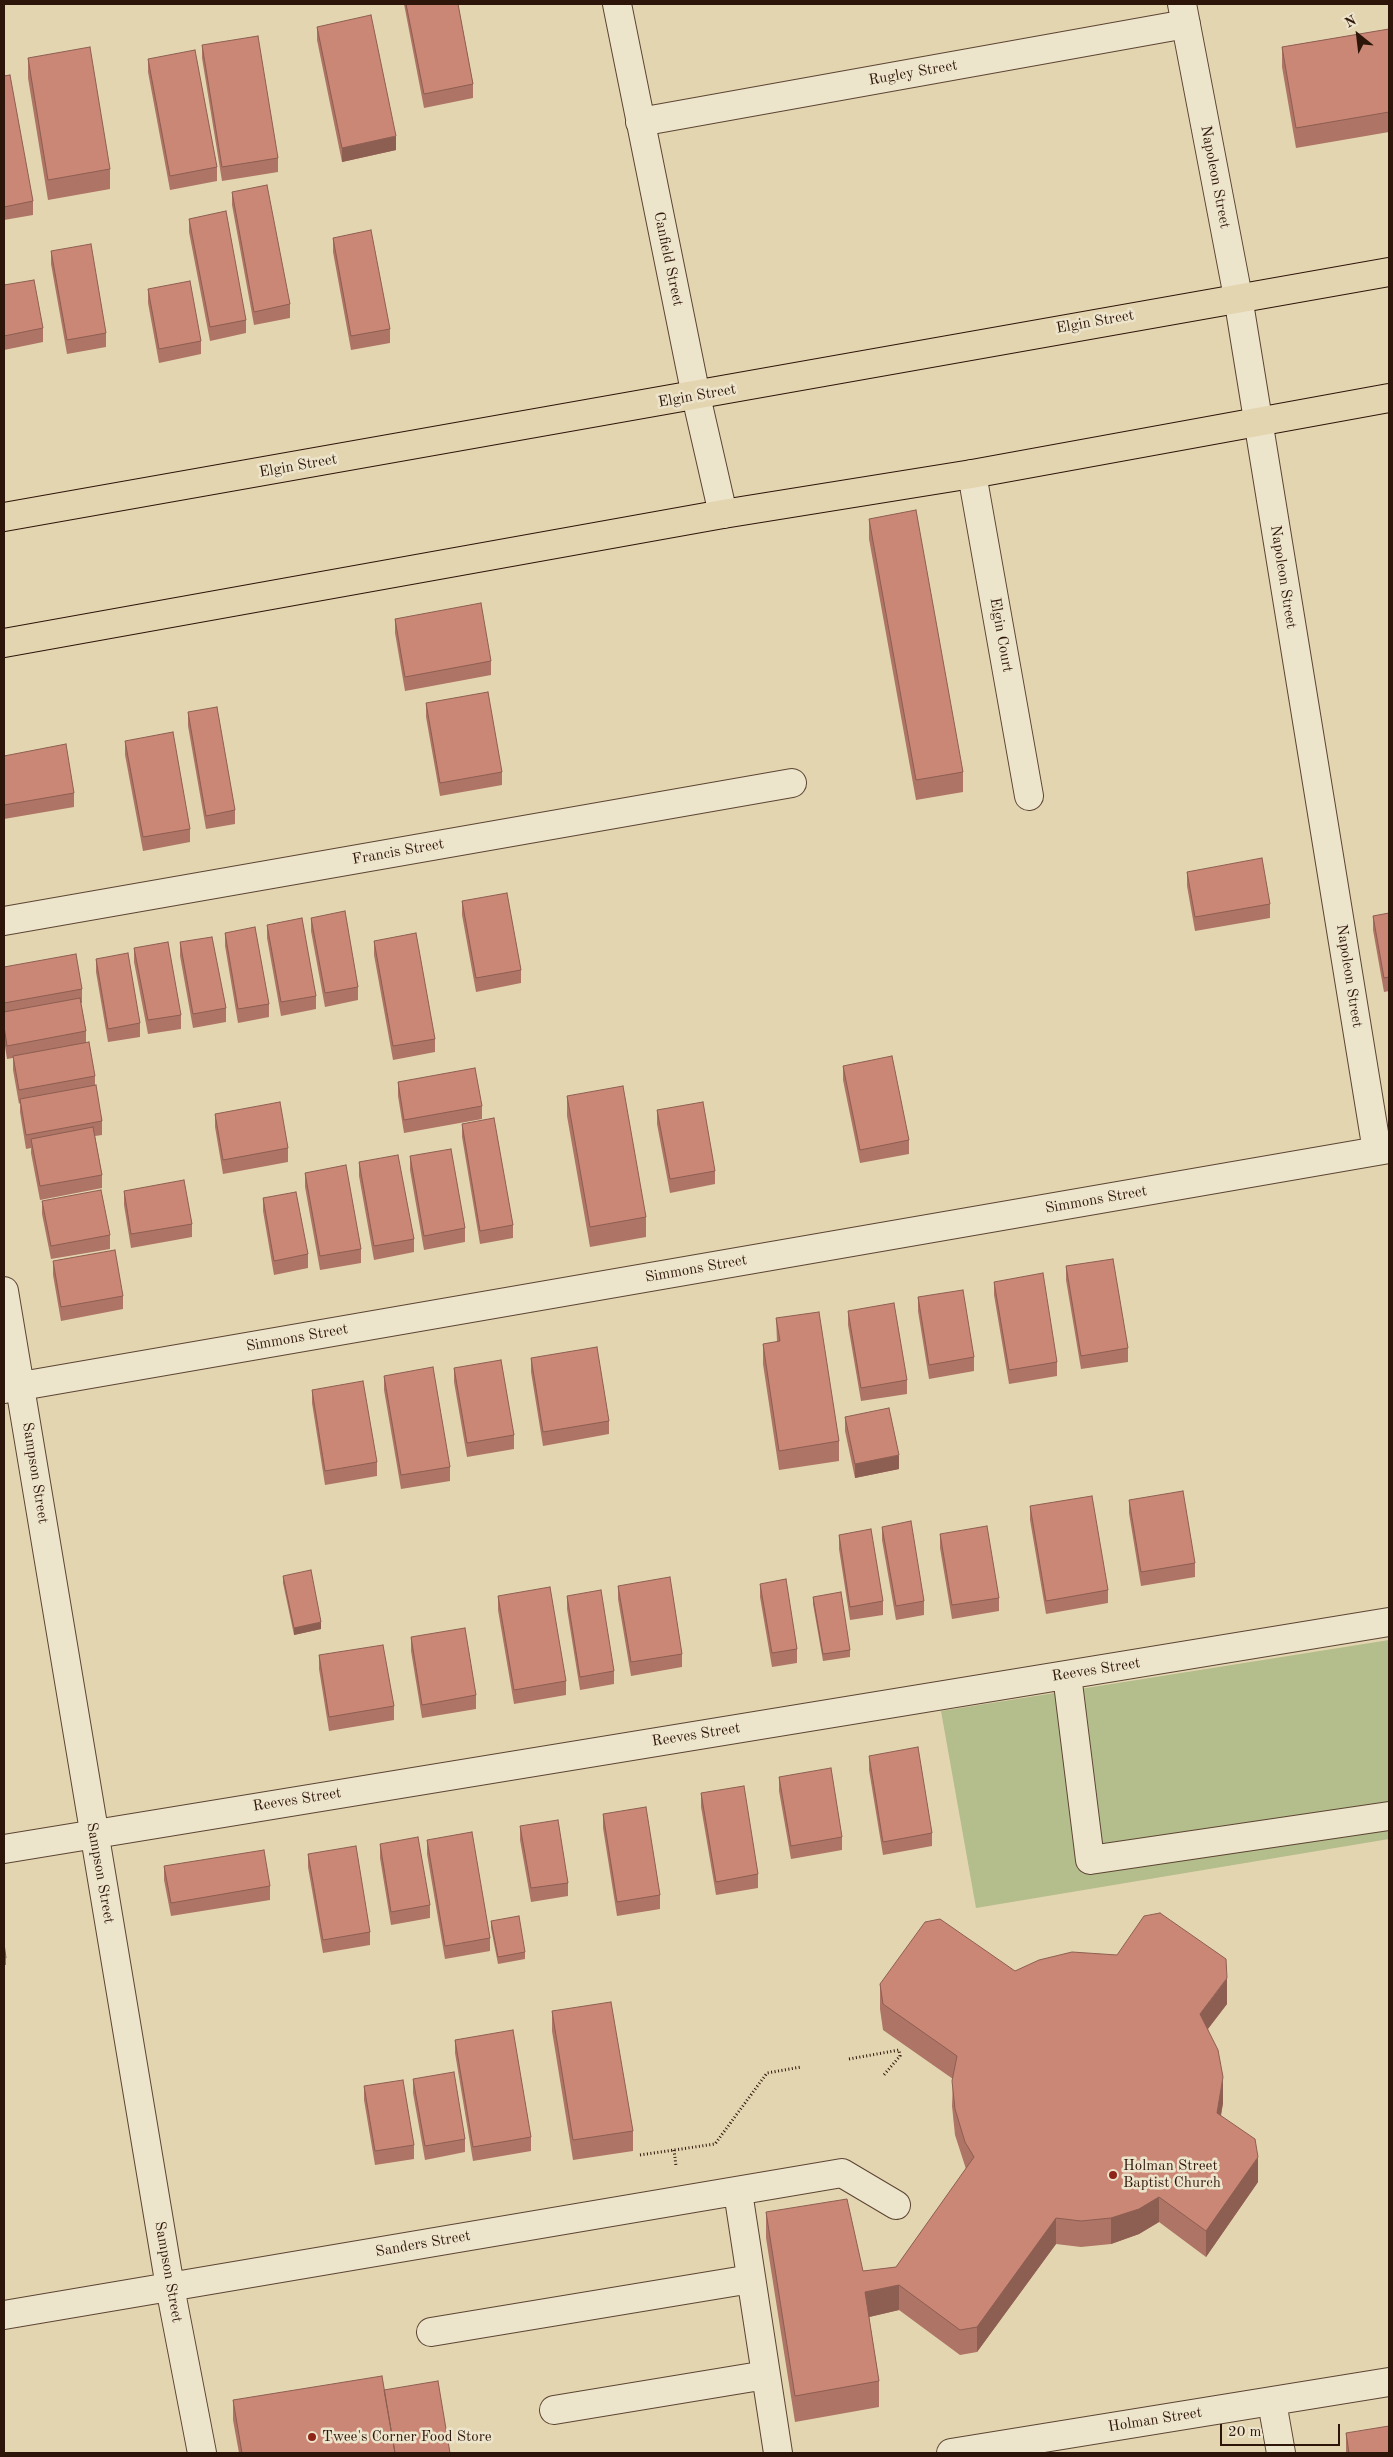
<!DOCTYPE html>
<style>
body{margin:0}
#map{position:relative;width:1393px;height:2457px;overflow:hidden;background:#e4d5b1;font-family:"Old Standard TT",serif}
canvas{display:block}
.frame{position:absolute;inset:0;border:5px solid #2e1509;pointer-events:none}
.north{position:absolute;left:1333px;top:10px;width:50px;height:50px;-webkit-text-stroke:4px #ede4cc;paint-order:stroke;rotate:331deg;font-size:14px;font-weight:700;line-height:20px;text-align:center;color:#2e1509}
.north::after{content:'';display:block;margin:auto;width:18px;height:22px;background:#2e1509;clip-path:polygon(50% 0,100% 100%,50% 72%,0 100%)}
.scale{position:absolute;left:1220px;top:2424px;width:120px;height:22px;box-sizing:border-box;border:2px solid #2e1509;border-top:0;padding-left:6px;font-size:15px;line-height:18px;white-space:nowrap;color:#2e1509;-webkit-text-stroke:4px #ede4cc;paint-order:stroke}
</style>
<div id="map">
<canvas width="1393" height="2457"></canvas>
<div class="frame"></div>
<div class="north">N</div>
<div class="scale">20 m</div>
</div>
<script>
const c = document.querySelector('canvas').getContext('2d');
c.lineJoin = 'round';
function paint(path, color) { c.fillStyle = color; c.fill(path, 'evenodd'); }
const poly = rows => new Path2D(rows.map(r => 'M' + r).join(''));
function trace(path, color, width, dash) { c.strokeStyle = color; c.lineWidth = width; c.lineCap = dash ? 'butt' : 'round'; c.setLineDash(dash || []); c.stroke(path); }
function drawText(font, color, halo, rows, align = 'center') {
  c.font = font + ' "Old Standard TT",serif'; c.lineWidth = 5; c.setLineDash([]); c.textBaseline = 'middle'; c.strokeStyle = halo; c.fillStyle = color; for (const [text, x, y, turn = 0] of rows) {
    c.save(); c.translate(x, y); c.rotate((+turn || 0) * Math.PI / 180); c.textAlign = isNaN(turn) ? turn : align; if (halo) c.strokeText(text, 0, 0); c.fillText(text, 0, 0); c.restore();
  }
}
paint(poly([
 [1389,1640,1389,1839,976,1908,941,1711]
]), '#b4bd8c');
const minor = poly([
 [617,4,696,396,723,514],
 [1182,4,1238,297,1377,1151],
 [640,122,1186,24],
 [972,474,1029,796],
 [4,921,792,783],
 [4,1291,170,2287,202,2453],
 [4,1389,1389,1149],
 [1067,1675,1090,1860,1389,1816],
 [4,1849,1389,1622],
 [738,2192,778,2453],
 [4,2315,842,2173,896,2205],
 [431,2332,751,2279],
 [1272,2402,1281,2453],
 [554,2410,766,2375],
 [951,2453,1389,2382]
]);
const major = poly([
 [4,517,1389,272],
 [4,643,723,514,972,474,1389,398]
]);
trace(minor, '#5c4533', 30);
trace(major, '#2e1509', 30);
trace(poly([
 [849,2059,899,2050,900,2056,883,2076],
 [674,2150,676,2166],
 [640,2155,715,2144,767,2073,801,2067]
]), '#2e1509', 3, [1, 2.5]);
trace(minor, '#ede4cc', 28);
trace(major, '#e4d5b1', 28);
paint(poly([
 [404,4,458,4,473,84,473,98,424,108],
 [317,27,396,150,342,162,317,40],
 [1389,29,1389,132,1296,148,1282,67,1282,47],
 [202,45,278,158,278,172,222,181,202,58],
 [28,58,110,169,110,189,48,200,28,78],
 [148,59,217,167,217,181,170,190,148,72],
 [4,76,33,201,33,215,4,220],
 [232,192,290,304,290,318,254,325,232,205],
 [189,219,246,320,246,333,210,341,189,232],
 [333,238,390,329,390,343,351,350,333,252],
 [51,251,106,333,106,347,67,354,51,264],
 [4,285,43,328,43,342,4,350],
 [148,289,201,341,201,354,159,363,148,303],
 [869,519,963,772,963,792,916,800,869,539],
 [395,619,491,661,491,675,405,691,395,633],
 [426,703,502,772,502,785,440,796,426,717],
 [188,712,235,810,235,824,206,829,188,726],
 [125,741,190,829,190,842,143,851,125,755],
 [4,756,74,793,74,807,4,819],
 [1187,872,1270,904,1270,918,1195,931,1187,886],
 [462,901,521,970,521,983,476,992,462,915],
 [1389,913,1389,991,1384,992,1373,930,1373,916],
 [311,918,358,987,358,1000,325,1007,311,931],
 [267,925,316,996,316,1009,281,1016,267,938],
 [225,933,269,1004,269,1017,238,1023,225,946],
 [374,941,435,1039,435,1052,393,1060,374,955],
 [180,942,226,1008,226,1022,193,1028,180,956],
 [134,948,181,1015,181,1029,148,1034,134,962],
 [96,959,140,1023,140,1037,108,1042,96,972],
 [4,967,82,989,82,1003,81,1003,86,1031,86,1043,95,1076,95,1085,102,1121,102,1135,95,1136,102,1175,102,1188,40,1200,31,1153,31,1148,26,1149,20,1112,20,1103,19,1104,13,1070,13,1058,7,1059,4,1040],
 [843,1066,909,1140,909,1154,860,1163,843,1080],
 [398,1082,482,1106,482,1119,404,1133,398,1096],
 [567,1096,646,1217,646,1237,590,1247,567,1116],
 [657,1110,715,1171,715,1184,670,1193,657,1124],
 [215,1114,288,1148,288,1162,223,1174,215,1127],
 [462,1124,513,1225,513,1238,480,1244,462,1137],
 [410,1156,465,1228,465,1242,424,1250,410,1170],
 [359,1162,414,1239,414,1252,374,1260,359,1176],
 [305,1173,361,1249,361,1263,320,1270,305,1187],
 [124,1191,192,1224,192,1237,131,1248,124,1205],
 [263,1198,308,1254,308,1268,274,1275,263,1211],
 [42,1201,110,1235,110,1249,51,1259,42,1214],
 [53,1261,123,1296,123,1309,61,1321,53,1275],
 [1066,1266,1128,1348,1128,1362,1081,1369,1066,1280],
 [994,1282,1057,1362,1057,1376,1009,1384,994,1295],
 [918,1297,974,1357,974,1371,929,1379,918,1311],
 [848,1311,907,1380,907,1394,861,1401,848,1325],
 [776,1318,839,1441,839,1461,779,1470,763,1364,763,1344,777,1342],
 [531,1358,609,1421,609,1434,543,1446,531,1372],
 [454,1368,514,1435,514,1449,467,1457,454,1382],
 [384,1376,450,1467,450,1481,401,1489,384,1390],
 [312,1390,377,1462,377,1476,325,1485,312,1403],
 [845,1417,899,1469,855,1478,845,1431],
 [1129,1500,1195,1563,1195,1577,1141,1586,1129,1513],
 [1030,1506,1108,1590,1108,1603,1046,1614,1030,1520],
 [882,1527,924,1601,924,1615,896,1620,882,1540],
 [940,1534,999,1598,999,1611,952,1619,940,1548],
 [839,1535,883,1601,883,1615,850,1620,839,1549],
 [283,1576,321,1629,294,1635,283,1583],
 [760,1584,797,1649,797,1663,772,1667,760,1597],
 [618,1586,682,1654,682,1667,631,1676,618,1599],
 [498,1596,566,1681,566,1695,514,1704,498,1610],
 [567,1596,614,1671,614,1684,580,1690,567,1609],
 [813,1597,850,1650,850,1657,823,1661,813,1604],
 [411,1637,476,1695,476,1709,422,1718,411,1651],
 [319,1655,394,1706,394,1720,329,1731,319,1669],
 [869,1756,932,1833,932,1846,883,1855,869,1770],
 [779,1777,842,1837,842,1850,791,1859,779,1791],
 [701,1793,758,1874,758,1888,716,1895,701,1807],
 [603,1814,660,1895,660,1909,617,1916,603,1828],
 [520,1826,568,1883,568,1896,531,1902,520,1840],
 [427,1840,490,1938,490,1951,445,1959,427,1854],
 [380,1844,430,1905,430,1918,391,1925,380,1858],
 [308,1854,370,1932,370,1945,323,1953,308,1867],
 [164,1866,270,1886,270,1900,171,1916,164,1880],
 [491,1921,525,1952,525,1959,498,1964,491,1928],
 [4,1943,6,1958,6,1965,4,1965],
 [1015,1971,1227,2004,1208,2029,1223,2103,1221,2115,1258,2182,1206,2257,1159,2222,1139,2234,1111,2244,1081,2247,1056,2244,977,2352,960,2355,899,2310,869,2317,879,2381,879,2407,795,2422,766,2238,766,2212,863,2271,896,2267,966,2169,955,2135,952,2106,953,2079,883,2030,880,2009,880,1984],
 [552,2011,633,2131,633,2151,573,2160,552,2031],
 [455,2040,531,2137,531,2151,473,2161,455,2053],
 [413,2079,465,2139,465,2152,425,2160,413,2093],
 [364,2086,414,2145,414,2159,375,2165,364,2100],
 [384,2390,450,2453,239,2453,233,2420,233,2400],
 [1346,2433,1389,2453,1346,2453]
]), '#ae7465');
paint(poly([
 [396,136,396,150,342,162,342,148],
 [899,1455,899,1469,855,1478,855,1464],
 [321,1622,321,1629,294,1635,294,1628],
 [1227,1978,1227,2004,1200,2039,1200,2014],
 [1223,2077,1223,2103,1217,2138,1217,2113],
 [1258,2157,1258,2182,1206,2257,1206,2231],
 [1159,2197,1159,2222,1139,2234,1111,2244,1111,2218],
 [1056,2218,1056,2244,977,2352,977,2327],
 [899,2285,899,2310,865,2318,865,2292]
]), '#8d5e52');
const building = poly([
 [406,4,458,4,473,84,424,94,406,4],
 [371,15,396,136,342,148,317,27,371,15],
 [1389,29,1389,112,1296,128,1282,47,1389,29],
 [258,36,278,158,222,167,202,45,258,36],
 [90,47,110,169,48,180,28,58,90,47],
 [195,50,217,167,170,176,148,59,195,50],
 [10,75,33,201,4,207,4,76,10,75],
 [267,185,290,304,254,312,232,192,267,185],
 [226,211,246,320,210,327,189,219,226,211],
 [371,230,390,329,351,336,333,238,371,230],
 [91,244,106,333,67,340,51,251,91,244],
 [34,280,43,328,4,336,4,285,34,280],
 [190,281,201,341,159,349,148,289,190,281],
 [916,510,963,772,916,780,869,519,916,510],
 [481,603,491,661,405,677,395,619,481,603],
 [488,692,502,772,440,783,426,703,488,692],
 [217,707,235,810,206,816,188,712,217,707],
 [173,732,190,829,143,837,125,741,173,732],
 [66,744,74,793,4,805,4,756,66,744],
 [1262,858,1270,904,1195,917,1187,872,1262,858],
 [507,893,521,970,476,978,462,901,507,893],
 [345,911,358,987,325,993,311,918,345,911],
 [1389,913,1389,977,1384,978,1373,916,1389,913],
 [302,918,316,996,281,1002,267,925,302,918],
 [255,927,269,1004,238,1009,225,933,255,927],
 [416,933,435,1039,393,1046,374,941,416,933],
 [212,937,226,1008,193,1014,180,942,212,937],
 [168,942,181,1015,148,1020,134,948,168,942],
 [128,953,140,1023,108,1029,96,959,128,953],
 [76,954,82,989,4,1003,4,967,76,954],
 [80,998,86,1031,7,1046,4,1026,4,1012,80,998],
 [89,1042,95,1076,19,1090,13,1056,89,1042],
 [892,1056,909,1140,860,1150,843,1066,892,1056],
 [475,1068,482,1106,404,1120,398,1082,475,1068],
 [96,1085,102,1121,26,1135,20,1099,96,1085],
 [623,1086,646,1217,590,1227,567,1096,623,1086],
 [280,1102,288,1148,223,1160,215,1114,280,1102],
 [703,1102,715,1171,670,1179,657,1110,703,1102],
 [494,1118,513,1225,480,1231,462,1124,494,1118],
 [93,1127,102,1175,40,1186,31,1139,93,1127],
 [451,1149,465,1228,424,1236,410,1156,451,1149],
 [398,1155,414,1239,374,1246,359,1162,398,1155],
 [346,1165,361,1249,320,1256,305,1173,346,1165],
 [184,1180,192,1224,131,1234,124,1191,184,1180],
 [101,1190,110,1235,51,1246,42,1201,101,1190],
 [296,1192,308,1254,274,1261,263,1198,296,1192],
 [115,1250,123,1296,61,1307,53,1261,115,1250],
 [1113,1259,1128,1348,1081,1356,1066,1266,1113,1259],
 [1043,1273,1057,1362,1009,1370,994,1282,1043,1273],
 [963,1290,974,1357,929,1365,918,1297,963,1290],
 [894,1303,907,1380,861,1388,848,1311,894,1303],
 [819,1312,839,1441,779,1451,763,1344,780,1341,776,1318,819,1312],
 [597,1347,609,1421,543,1432,531,1358,597,1347],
 [501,1360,514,1435,467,1443,454,1368,501,1360],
 [433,1367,450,1467,401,1475,384,1376,433,1367],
 [363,1381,377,1462,325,1471,312,1390,363,1381],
 [889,1408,899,1455,855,1464,845,1417,889,1408],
 [1183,1491,1195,1563,1141,1572,1129,1500,1183,1491],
 [1092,1496,1108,1590,1046,1601,1030,1506,1092,1496],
 [911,1521,924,1601,896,1606,882,1527,911,1521],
 [987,1526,999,1598,952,1605,940,1534,987,1526],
 [871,1529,883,1601,850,1607,839,1535,871,1529],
 [311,1570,321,1622,294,1628,283,1576,311,1570],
 [670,1577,682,1654,631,1662,618,1586,670,1577],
 [786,1579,797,1649,772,1653,760,1584,786,1579],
 [550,1587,566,1681,514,1690,498,1596,550,1587],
 [601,1590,614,1671,580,1677,567,1596,601,1590],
 [841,1592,850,1650,823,1654,813,1597,841,1592],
 [465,1628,476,1695,422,1705,411,1637,465,1628],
 [383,1645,394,1706,329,1717,319,1655,383,1645],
 [918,1747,932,1833,883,1842,869,1756,918,1747],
 [831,1768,842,1837,791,1846,779,1777,831,1768],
 [744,1786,758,1874,716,1882,701,1793,744,1786],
 [646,1807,660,1895,617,1902,603,1814,646,1807],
 [558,1820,568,1883,531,1888,520,1826,558,1820],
 [472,1832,490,1938,445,1946,427,1840,472,1832],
 [418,1837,430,1905,391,1912,380,1844,418,1837],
 [356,1846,370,1932,323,1940,308,1854,356,1846],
 [264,1850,270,1886,171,1903,164,1866,264,1850],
 [1160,1913,1226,1959,1227,1978,1200,2014,1218,2050,1223,2077,1217,2113,1255,2139,1258,2157,1206,2231,1159,2197,1139,2209,1111,2218,1081,2221,1056,2218,977,2327,960,2330,899,2285,865,2292,879,2381,795,2396,766,2212,847,2199,863,2271,896,2267,974,2157,965,2142,955,2109,952,2081,957,2056,883,2004,880,1984,925,1922,940,1919,1015,1971,1039,1960,1072,1952,1117,1955,1144,1916,1160,1913],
 [519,1916,525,1952,498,1957,491,1921,519,1916],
 [4,1943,6,1958,4,1958,4,1943],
 [611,2002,633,2131,573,2140,552,2011,611,2002],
 [513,2030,531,2137,473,2147,455,2040,513,2030],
 [454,2072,465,2139,425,2146,413,2079,454,2072],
 [403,2080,414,2145,375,2151,364,2086,403,2080],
 [382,2376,395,2453,242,2453,233,2400,382,2376],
 [438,2381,450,2453,395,2453,384,2390,438,2381],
 [1389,2426,1389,2453,1349,2453,1346,2433,1389,2426]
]);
paint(building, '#ca8775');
trace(building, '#8d5e52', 1);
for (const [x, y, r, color] of [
 [1113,2175,5,"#8f2418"],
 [312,2437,5,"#8f2418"]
]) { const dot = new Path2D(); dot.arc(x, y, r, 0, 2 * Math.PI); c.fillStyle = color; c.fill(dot); trace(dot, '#ede4cc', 2); }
drawText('15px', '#2e1509', '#ede4cc', [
 ["Rugley Street",913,73,-10],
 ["Napoleon Street",1215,177,79],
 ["Canfield Street",668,259,78],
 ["Elgin Street",1095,322,-10],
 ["Elgin Street",697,396,-10],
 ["Elgin Street",298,466,-10],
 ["Napoleon Street",1283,577,81],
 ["Elgin Court",1001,635,80],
 ["Francis Street",398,852,-10],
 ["Napoleon Street",1349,976,81],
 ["Simmons Street",1096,1200,-10],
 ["Simmons Street",696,1269,-10],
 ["Simmons Street",297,1338,-10],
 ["Sampson Street",35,1473,81],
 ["Reeves Street",1096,1670,-9],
 ["Reeves Street",696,1735,-9],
 ["Reeves Street",297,1800,-9],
 ["Sampson Street",100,1873,80],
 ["Sanders Street",423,2244,-10],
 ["Sampson Street",168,2272,80],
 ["Holman Street",1155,2420,-9]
]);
drawText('15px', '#2e1509', '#ede4cc', [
 ["Holman Street",1123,2166],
 ["Baptist Church",1123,2183],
 ["Twee's Corner Food Store",322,2437]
], 'left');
</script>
